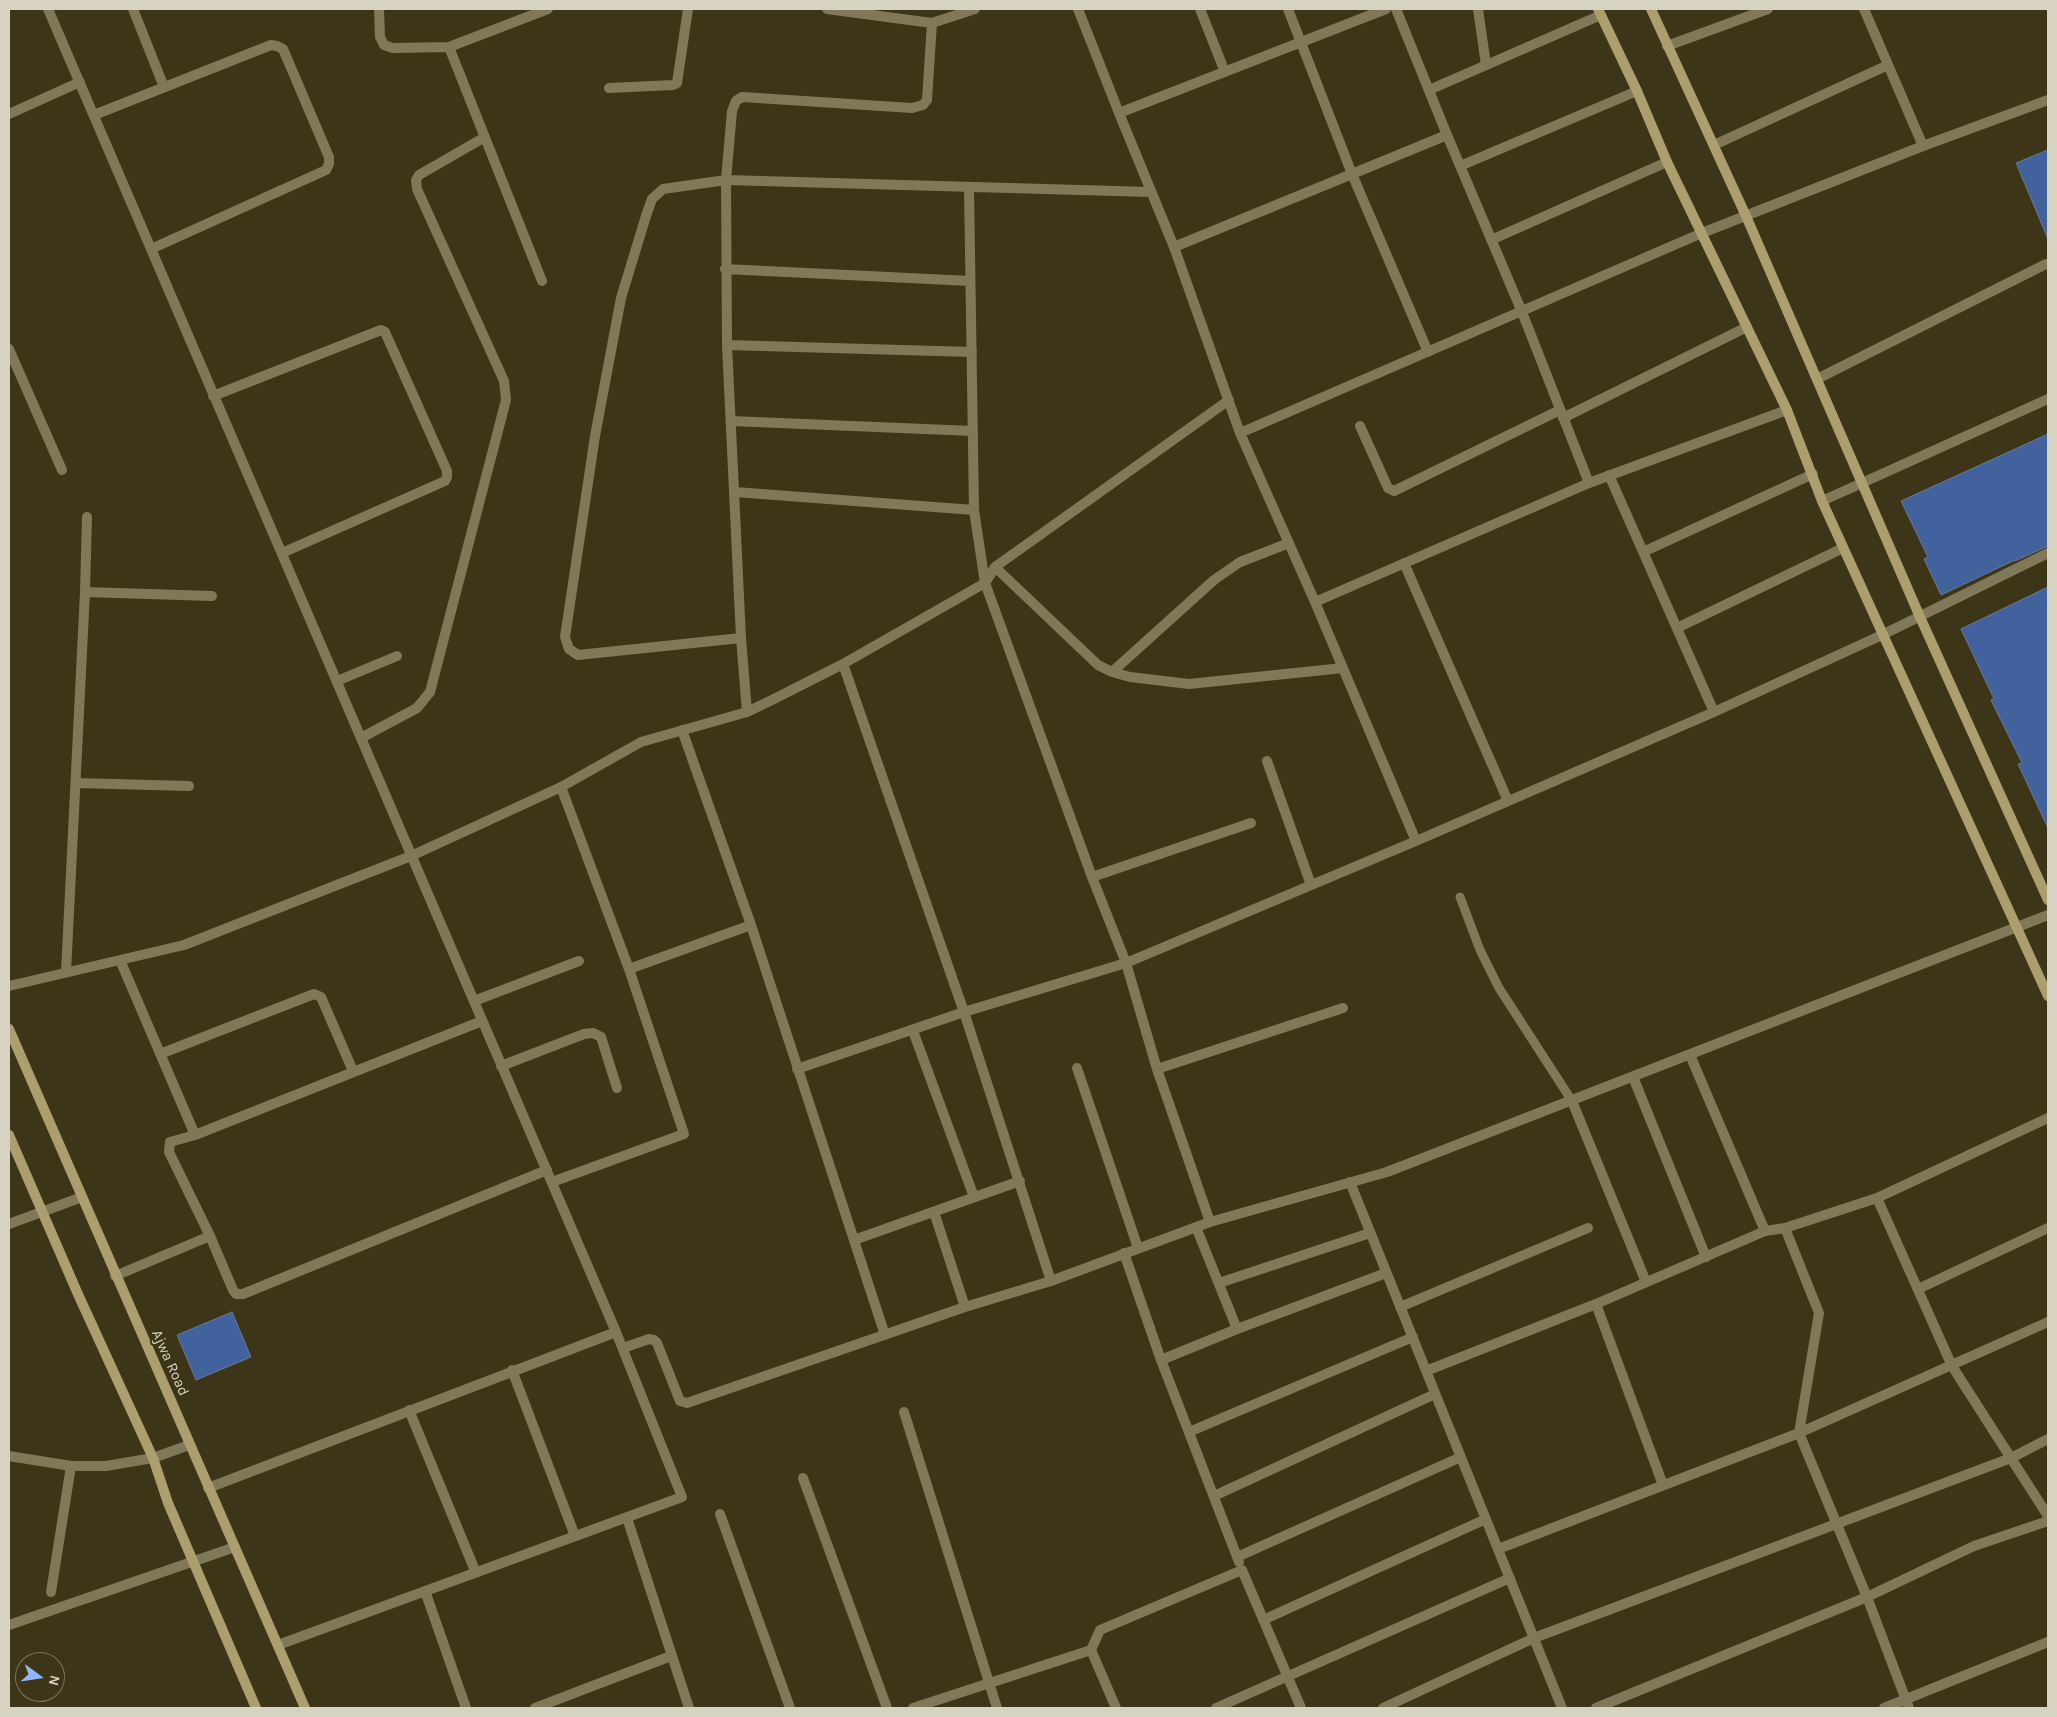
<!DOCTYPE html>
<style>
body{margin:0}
#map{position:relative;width:2057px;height:1717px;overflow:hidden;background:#3c3518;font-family:Karla,sans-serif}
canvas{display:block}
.frame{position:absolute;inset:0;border:10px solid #d7d3c2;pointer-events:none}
.north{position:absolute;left:15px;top:1652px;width:50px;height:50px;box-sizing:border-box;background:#3c3518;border:1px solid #7a745c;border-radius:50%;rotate:104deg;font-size:14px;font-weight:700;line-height:20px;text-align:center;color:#d7d3c2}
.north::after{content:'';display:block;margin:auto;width:18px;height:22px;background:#91b8fd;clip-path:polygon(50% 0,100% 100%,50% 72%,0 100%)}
</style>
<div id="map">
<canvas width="2057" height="1717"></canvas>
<div class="frame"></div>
<div class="north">N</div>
</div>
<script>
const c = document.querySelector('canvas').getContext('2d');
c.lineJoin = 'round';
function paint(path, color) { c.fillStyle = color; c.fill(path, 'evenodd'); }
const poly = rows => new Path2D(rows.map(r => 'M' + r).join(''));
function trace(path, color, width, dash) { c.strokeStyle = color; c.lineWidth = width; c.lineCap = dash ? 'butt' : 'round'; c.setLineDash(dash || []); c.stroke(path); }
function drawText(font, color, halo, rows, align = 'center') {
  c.font = font + ' Karla,sans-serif'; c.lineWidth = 4; c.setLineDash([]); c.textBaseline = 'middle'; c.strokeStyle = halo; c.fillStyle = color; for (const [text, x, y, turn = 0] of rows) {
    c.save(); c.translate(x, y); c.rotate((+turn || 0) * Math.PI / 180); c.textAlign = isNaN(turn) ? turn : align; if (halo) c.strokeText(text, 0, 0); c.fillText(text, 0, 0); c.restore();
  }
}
const building = poly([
 [2048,150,2048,239,2016,163,2048,150],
 [2048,434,2048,546,2015,561,2015,560,1941,595,1924,559,1928,557,1901,501,2048,434],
 [2048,587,2048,828,2018,764,2022,763,1991,700,1994,699,1961,629,2048,587],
 [232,1312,251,1357,196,1380,177,1335,232,1312]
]);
paint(building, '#42629d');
trace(building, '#6a7994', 1);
trace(poly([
 [1460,897,1480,950,1499,988,1572,1101]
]), '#81785a', 9);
trace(poly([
 [48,9,616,1332,682,1497,278,1645],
 [133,9,164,87],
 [379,9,380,37,384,45,393,48,449,47,548,9],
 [827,9,932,23,975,9],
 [1078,9,1119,113,1174,247,1240,433,1315,602,1416,841],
 [1200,9,1225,72],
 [1288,9,1352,174,1428,352],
 [1478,9,1486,65],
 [1864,9,1923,146],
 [1667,46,1768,9],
 [449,47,542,281],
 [609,88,673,85,677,83,688,9],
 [1429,90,1601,15],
 [1119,113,1386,9],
 [9,114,80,82],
 [94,115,271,45,277,46,283,49,329,157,329,164,326,170,151,249],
 [1714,145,1888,65],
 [1460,166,1637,91],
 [969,188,974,510,985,583,1092,877,1126,963,1157,1069,1210,1222],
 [1491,240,1667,162],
 [1174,247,1447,135],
 [725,269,970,281],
 [727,345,972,352],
 [9,349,62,470],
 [1817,379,2046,264],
 [213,396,381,330,385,332,447,471,447,477,445,481,282,553],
 [1563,418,1747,327],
 [731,421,973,431],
 [1360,426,1388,488,1394,491,1560,410],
 [1240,433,1702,233,1923,146,2048,100],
 [1609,475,1714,712],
 [1589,483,1787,410],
 [735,492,974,510],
 [1822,501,2048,399],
 [1643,552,1813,474],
 [1404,563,1508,801],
 [995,567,1098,665,1112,672,1130,677,1189,684,1343,668],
 [85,592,212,596],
 [1315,602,1589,483,1522,312,1447,135,1396,9],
 [1677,628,1843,548],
 [741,638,578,655,569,649,565,637,595,436,621,298,646,216,652,199,663,189,726,180,732,111,736,101,742,97,912,108,923,105,927,100,932,23],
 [843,664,964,1012,1051,1281],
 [1112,672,1214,580,1240,562,1289,543],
 [337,681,397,656],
 [747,712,741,638,727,345,726,180,1151,192],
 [682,730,751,925,885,1335],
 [361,738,417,708,430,692,506,400,504,381,417,189,416,180,419,175,485,137],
 [1267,761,1311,885],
 [76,783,189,786],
 [561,787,629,969],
 [1092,877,1251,823],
 [120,960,195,1135],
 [66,972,85,592,87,517],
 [9,986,184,945,411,856,561,787,641,742,747,712,772,700,843,664,985,583,995,567,1229,400],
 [474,1001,579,961],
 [482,1021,195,1135,170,1142,169,1152,210,1236,233,1290,236,1294,243,1294,547,1170],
 [913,1031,974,1197],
 [160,1054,314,994,321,997,353,1071],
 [501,1066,584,1034,593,1033,601,1037,617,1088],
 [1077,1068,1138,1248],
 [797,1069,964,1012,1126,963,1416,841,1714,712,1882,635,2048,553],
 [1157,1069,1343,1008],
 [1633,1077,1706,1257],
 [1572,1101,1646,1282],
 [552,1182,684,1134,629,969,751,925],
 [1350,1182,1562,1708],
 [1877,1198,2048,1118],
 [934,1212,965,1307],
 [9,1224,82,1197],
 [1785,1228,1819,1313,1799,1433,1867,1597,1909,1708],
 [1765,1231,1785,1228,1877,1198,1952,1366,2048,1516],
 [854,1240,1020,1181],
 [1124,1253,1161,1360,1237,1329,1196,1227],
 [115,1276,210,1236],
 [1219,1283,1370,1233],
 [1918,1289,2048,1228],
 [1596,1304,1663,1485],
 [1400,1307,1588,1228],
 [1237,1329,1386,1273],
 [623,1348,649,1339,654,1340,657,1343,680,1401,687,1403,965,1307,1051,1281,1210,1222,1387,1172,2048,915],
 [1161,1360,1239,1562],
 [512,1370,575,1536],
 [1426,1371,1596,1304,1765,1231,1690,1055],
 [409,1410,476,1573],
 [904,1412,997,1708],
 [1189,1432,1413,1337],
 [9,1456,71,1466,106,1466,153,1458,189,1445],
 [803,1478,887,1708],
 [208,1488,616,1332],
 [1214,1496,1435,1394],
 [720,1514,790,1708],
 [627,1518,689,1708],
 [1498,1549,1799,1433,2048,1322],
 [1237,1557,1461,1457],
 [425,1591,466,1708],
 [51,1592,71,1466],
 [1263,1620,1486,1519],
 [9,1625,235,1547],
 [1091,1650,1100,1630,1242,1570,1301,1708],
 [535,1708,671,1656],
 [913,1708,1091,1650,1116,1708],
 [1216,1708,1510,1578],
 [1383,1708,1534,1638,2011,1458,2048,1439],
 [1596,1708,1867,1597,1974,1546,2048,1521],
 [1884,1708,2048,1642]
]), '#81785a', 10);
trace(poly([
 [1598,9,1637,91,1667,162,1787,410,1822,501,2048,996],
 [1651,9,1746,216,1920,617,2048,900],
 [9,1029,305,1708],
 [9,1135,77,1292,153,1458,168,1503,256,1708]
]), '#ac9e6d', 10);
drawText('15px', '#d7d3c2', '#3c3518', [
 ["Ajwa Road",170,1363,66]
]);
</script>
